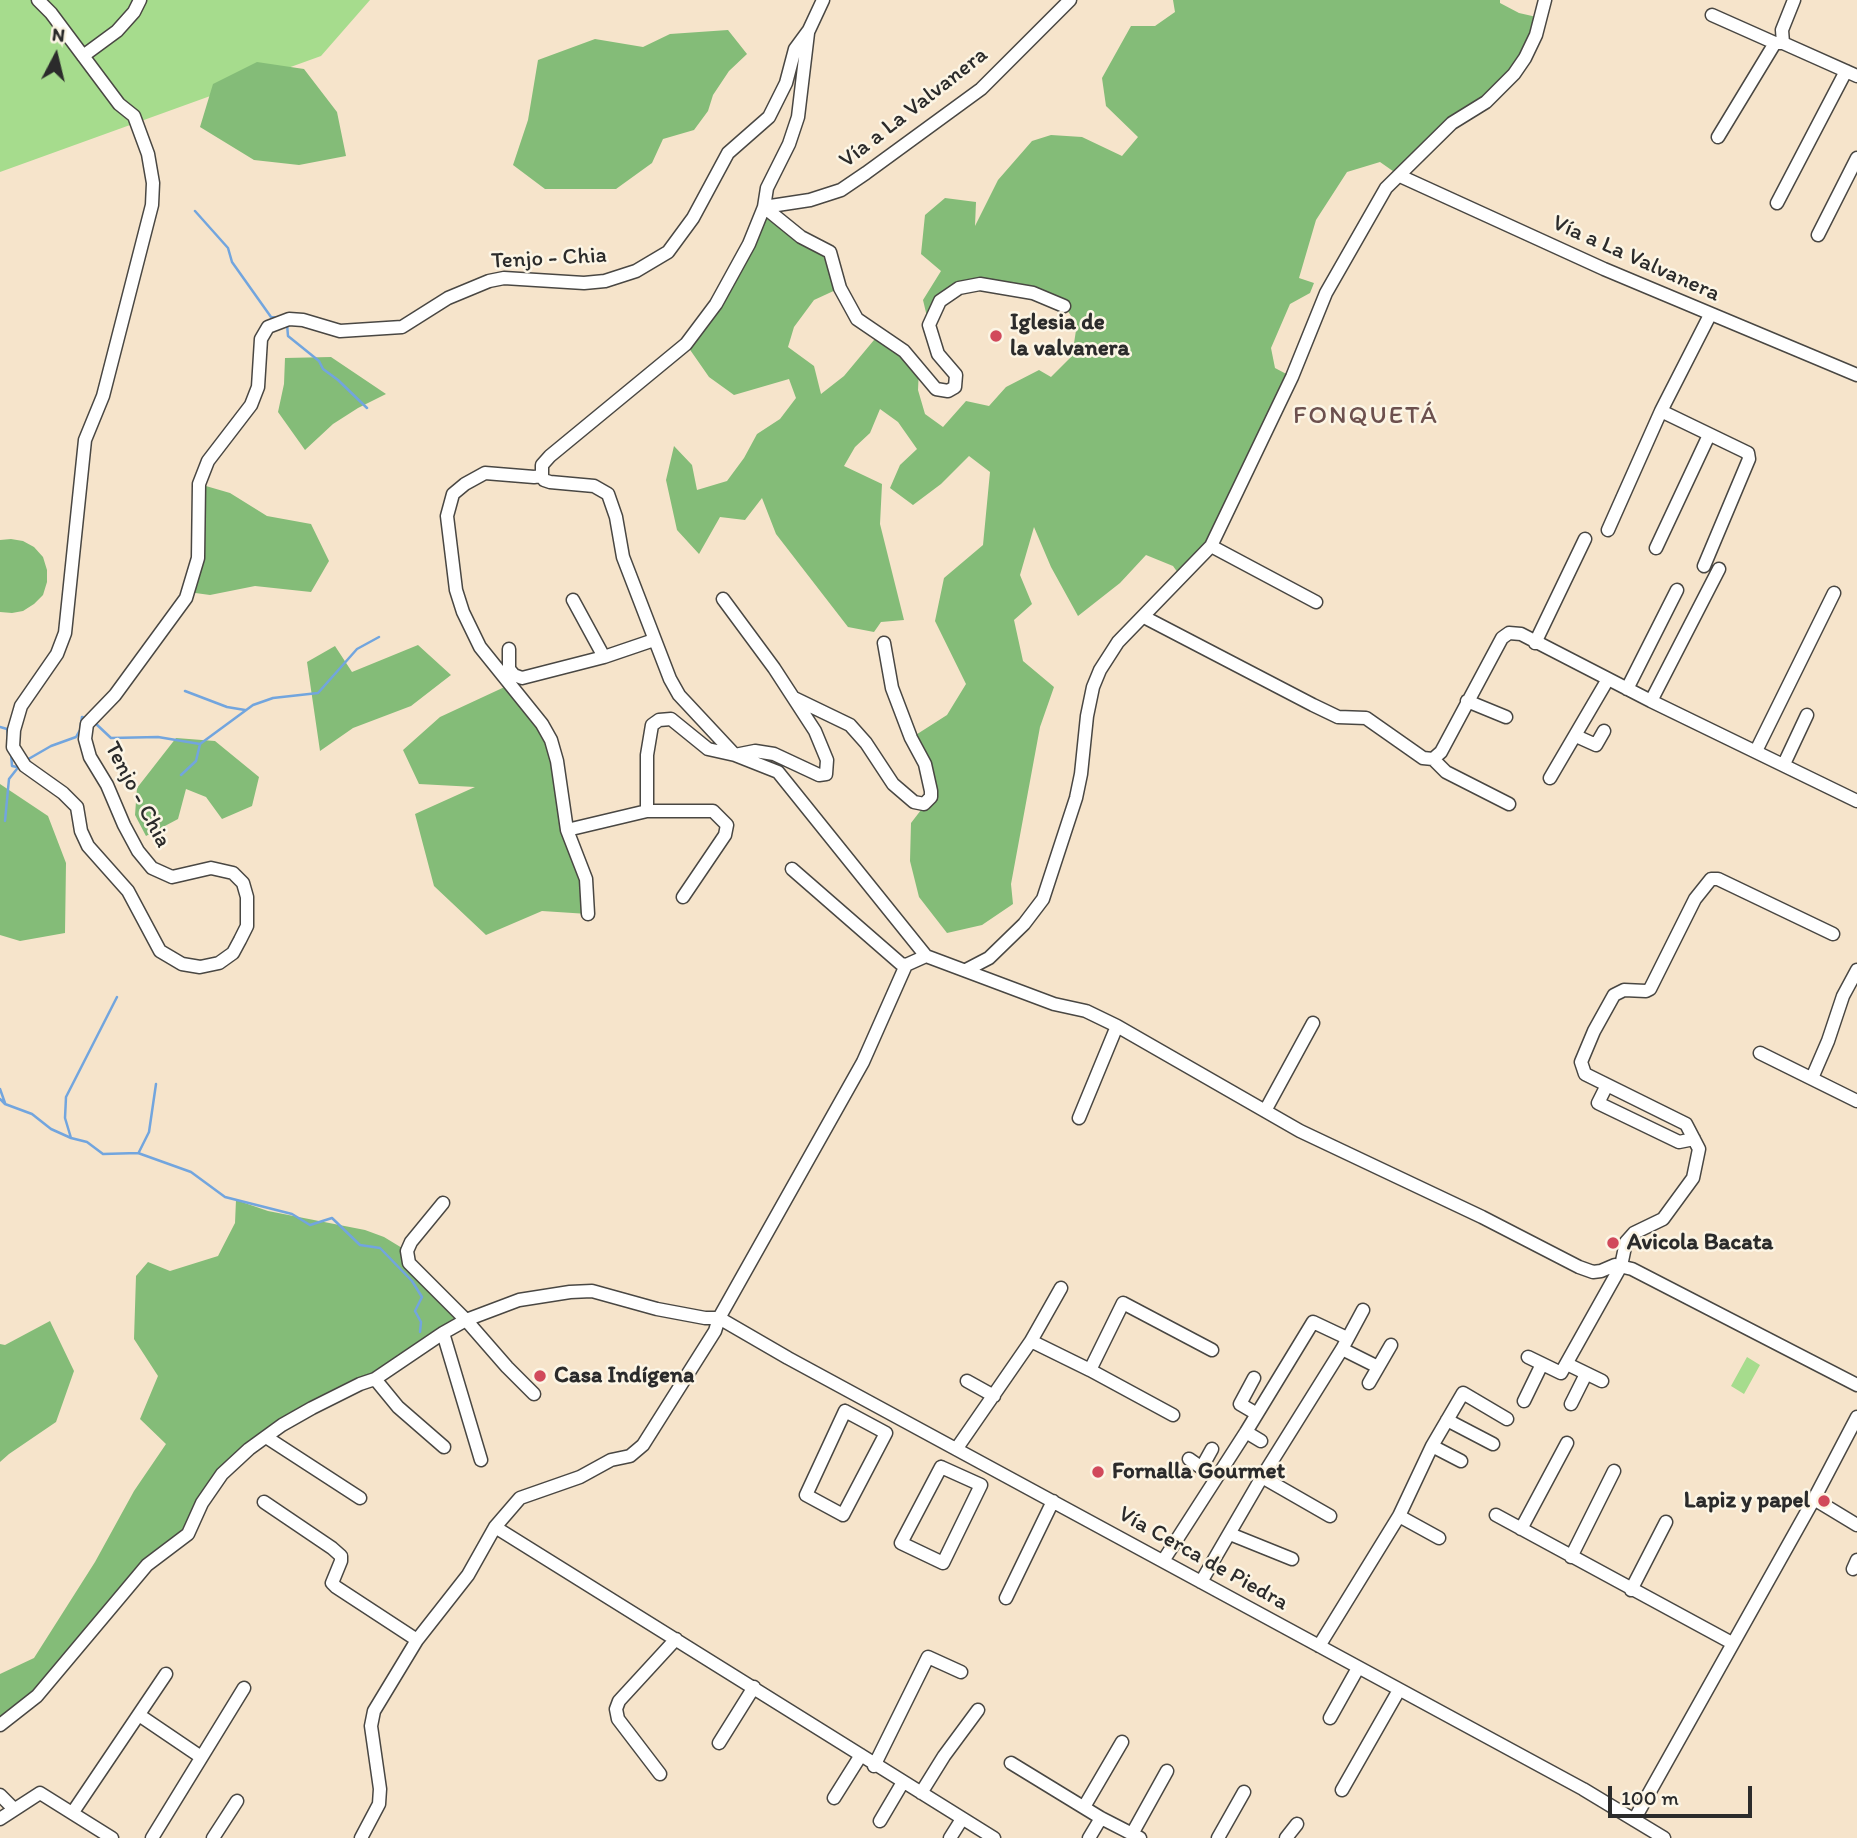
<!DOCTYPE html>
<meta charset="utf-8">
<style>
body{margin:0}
#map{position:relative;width:1857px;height:1838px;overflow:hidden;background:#f6e4cb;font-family:Itim,sans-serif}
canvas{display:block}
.north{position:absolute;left:21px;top:21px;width:70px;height:70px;-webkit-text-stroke:5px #fcf5e5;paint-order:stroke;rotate:7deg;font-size:19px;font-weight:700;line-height:28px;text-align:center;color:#2b2b2b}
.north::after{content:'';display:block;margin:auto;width:24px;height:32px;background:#2b2b2b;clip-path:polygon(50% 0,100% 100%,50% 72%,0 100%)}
.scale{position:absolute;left:1608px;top:1786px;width:144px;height:32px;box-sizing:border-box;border:4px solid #2b2b2b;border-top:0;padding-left:9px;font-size:21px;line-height:24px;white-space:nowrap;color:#2b2b2b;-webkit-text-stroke:5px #fcf5e5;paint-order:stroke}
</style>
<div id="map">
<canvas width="1857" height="1838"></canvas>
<div class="north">N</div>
<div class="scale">100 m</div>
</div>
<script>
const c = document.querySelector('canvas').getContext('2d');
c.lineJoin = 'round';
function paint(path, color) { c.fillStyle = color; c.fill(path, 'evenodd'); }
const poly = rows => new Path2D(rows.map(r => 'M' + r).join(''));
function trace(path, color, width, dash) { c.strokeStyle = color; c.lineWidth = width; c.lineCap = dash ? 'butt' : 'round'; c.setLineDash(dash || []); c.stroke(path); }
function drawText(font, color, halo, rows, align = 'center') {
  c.font = font + ' Itim,sans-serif'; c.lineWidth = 5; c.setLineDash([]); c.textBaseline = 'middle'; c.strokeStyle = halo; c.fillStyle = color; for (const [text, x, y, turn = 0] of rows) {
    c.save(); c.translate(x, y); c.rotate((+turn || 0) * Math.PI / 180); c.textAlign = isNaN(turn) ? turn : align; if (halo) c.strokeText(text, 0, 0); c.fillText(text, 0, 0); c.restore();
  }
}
paint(poly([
 [0,0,370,0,321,56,0,172],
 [1747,1357,1760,1365,1744,1394,1731,1386]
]), '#a6dc8d');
paint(poly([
 [1173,0,1500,0,1500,3,1519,13,1541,18,1525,58,1400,176,1380,162,1347,172,1316,220,1299,278,1314,283,1310,293,1290,304,1271,348,1275,368,1292,377,1211,546,1181,577,1173,566,1146,555,1120,583,1078,616,1051,567,1034,527,1020,575,1032,604,1014,620,1023,661,1054,687,1040,727,1011,884,1013,904,982,925,947,933,919,897,910,861,911,823,931,797,911,738,947,715,966,684,935,621,944,578,983,545,990,472,969,456,941,484,913,505,890,488,900,465,917,449,898,422,880,409,870,433,855,447,844,466,882,484,880,524,904,620,881,622,874,632,848,627,776,534,762,498,745,520,720,517,699,554,677,530,666,480,674,446,692,465,697,490,727,481,744,458,757,434,780,419,796,398,789,379,734,395,709,377,686,344,716,304,764,207,830,252,840,288,814,300,794,327,788,347,814,366,821,394,844,376,879,334,919,369,918,390,925,414,943,427,966,401,989,406,1006,387,1039,370,1051,377,1072,356,1077,324,1064,306,980,284,941,301,929,325,923,300,941,271,921,254,925,215,945,198,976,202,975,226,998,180,1032,141,1051,135,1082,137,1122,156,1138,137,1106,106,1102,78,1131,26,1155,26,1175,12],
 [728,30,747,54,729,71,713,95,708,111,694,130,663,139,652,163,616,189,545,189,513,165,528,120,538,60,595,39,643,47,670,34],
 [257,62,304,69,337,112,346,156,299,165,254,160,200,127,213,84],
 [331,357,386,394,358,408,333,424,305,450,278,412,284,384,285,358],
 [199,484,230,493,267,516,311,524,329,561,311,592,255,586,210,595,188,592,192,582],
 [11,539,23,541,34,547,43,557,47,570,47,582,43,595,34,604,23,611,12,613,0,612,0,540],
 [418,645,451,675,411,706,353,728,320,751,307,662,335,646,352,672],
 [511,684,542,724,586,879,588,914,542,911,486,935,434,886,415,814,475,787,419,784,403,750,440,717],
 [176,738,215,741,259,777,252,806,222,819,206,797,186,789,178,819,146,836,135,815,137,788],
 [0,784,48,816,66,863,65,933,20,941,0,935],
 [236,1200,268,1211,365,1230,384,1237,407,1251,466,1320,375,1379,312,1408,222,1474,188,1534,147,1565,63,1667,0,1725,0,1674,34,1658,95,1562,134,1491,166,1444,140,1419,158,1376,134,1339,136,1276,148,1262,170,1271,218,1256,235,1223],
 [50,1321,74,1371,56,1422,9,1454,0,1462,0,1344,5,1345]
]), '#84bc78');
trace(poly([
 [195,211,228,248,232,262,271,317,280,318],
 [287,324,288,336,319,361,323,369,338,380,367,408],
 [185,691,227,707,245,710],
 [94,722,111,738,158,737,200,744,253,705,273,698,318,693,357,649,379,637],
 [0,727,7,729,8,736],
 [11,753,12,766,17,767],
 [25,761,51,746,76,737,80,730,82,717,85,718],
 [181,775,196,761,200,744],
 [5,821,9,779,20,765],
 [0,1089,5,1103],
 [0,1099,5,1104,32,1114,51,1129,71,1138,87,1142,103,1154,138,1153,191,1172,225,1197,292,1214,310,1225,332,1218,360,1245,380,1248,412,1281,422,1297,415,1311,421,1322,420,1332],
 [71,1138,65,1118,66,1097,117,997],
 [139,1152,149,1132,156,1084]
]), '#72a5de', 2.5);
const minor = poly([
 [38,0,51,13,119,104,134,116,148,154,153,183,152,205,103,396,85,440,65,633,57,654,21,706,14,730,13,747,25,766,63,793,77,807,81,831,88,846,128,891,160,951,182,964,200,967,219,963,233,953,240,940,247,926,247,897,243,883,233,873,211,868,172,877,152,868,138,851,124,825,107,785,90,757,85,739,87,724,115,695,186,598,198,558,199,484,208,461,251,405,258,387,261,339,268,327,289,319,303,320,340,331,402,327,448,298,489,281,504,278,584,283,605,281,636,271,668,252,693,218,728,153,769,117,786,83,795,49,809,30,823,0],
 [1794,0,1782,30,1783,43,1857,76],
 [1712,15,1775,43,1783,43],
 [83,56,117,31,134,12,140,0],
 [1718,137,1775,43],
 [1400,176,1604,269,1857,375],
 [1777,203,1846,71],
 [764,207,801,237,830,252,840,288,857,319,904,351,936,389,948,391,955,387,956,375,938,354,929,325,940,301,959,288,980,284,1033,293,1064,306],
 [764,207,810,200,841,190,866,173,981,89,1070,0],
 [1818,235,1857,158],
 [1661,411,1748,453,1749,459,1704,566],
 [542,476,542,465,550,456,686,344,716,304,749,244,764,207,767,188,789,144,798,117,808,33],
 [1608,530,1661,411,1710,315],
 [1211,546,1316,602],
 [1656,548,1709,435],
 [723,599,774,668,815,731,827,760,826,774,819,775,774,754,755,751,735,755,708,749,671,719,659,720,652,725,647,755,647,811,567,830,557,761,551,740,542,724,480,647,463,612,456,590,447,516,453,494,465,484,485,473,534,477,542,476,544,480,550,482,594,486,608,494,616,517,623,557,670,679,679,695,735,755,778,772,926,956],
 [573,600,604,657],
 [1144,617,1313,705,1338,717,1366,718,1423,758,1433,759,1441,752,1502,638,1509,633,1521,634,1651,701,1857,801],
 [1535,643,1585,539],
 [509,649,509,669,514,675,522,678,604,657,654,640],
 [1627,689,1677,590],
 [794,698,850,725,866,743,893,784,914,802,924,804,931,797,931,791,925,764,911,738,892,688,884,643],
 [1467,701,1506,717],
 [1651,701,1719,569],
 [1576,736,1596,745,1604,731],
 [1756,751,1834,593],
 [1433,759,1446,772,1509,804],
 [1784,764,1807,715],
 [1550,778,1608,679],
 [647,811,713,811,727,825,725,835,683,897],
 [567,830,586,879,588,914],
 [792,869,901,964,906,965],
 [966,970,989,958,1024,924,1043,899,1076,798,1081,774,1087,716,1093,687,1100,670,1118,642,1211,546,1292,377,1326,293,1386,188,1452,123,1486,102,1514,74,1525,58,1536,35,1545,0],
 [1760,1053,1857,1101],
 [1812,1078,1828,1041,1843,996,1857,970],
 [1607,1085,1598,1103,1679,1142,1694,1139],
 [1265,1111,1313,1023],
 [1079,1118,1117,1026],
 [443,1203,411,1242,407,1251,409,1263,466,1320,507,1367,534,1394],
 [719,1318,788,1358,1583,1789,1664,1838],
 [443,1333,481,1460],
 [1031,1341,1061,1288],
 [1342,1349,1378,1367],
 [1528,1357,1561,1373,1621,1266,1626,1242,1634,1233,1663,1219,1693,1178,1699,1149,1686,1124,1585,1074,1581,1062,1594,1031,1614,995,1624,990,1646,991,1650,989,1695,899,1711,879,1718,879,1833,934],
 [1567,1364,1602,1381],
 [1090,1370,1123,1303,1212,1350],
 [1254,1378,1240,1404,1257,1414],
 [375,1379,398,1407,444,1447],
 [967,1381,994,1396],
 [1369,1383,1391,1345],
 [1524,1401,1542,1364],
 [1571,1404,1586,1374],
 [845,1411,886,1433,843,1515,806,1495,845,1411],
 [1447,1420,1493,1444],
 [1246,1432,1261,1441],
 [266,1437,360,1498],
 [1432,1446,1461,1461],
 [957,1448,1031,1341,1090,1370,1173,1415],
 [1189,1459,1216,1478],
 [941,1467,981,1485,943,1563,901,1543,941,1467],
 [1202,1467,1212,1449],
 [1262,1477,1330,1516],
 [1814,1499,1857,1525],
 [264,1502,332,1548,341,1556,341,1561,332,1583,336,1587,417,1640],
 [1496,1515,1732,1643],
 [1399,1516,1439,1538],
 [495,1527,994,1838],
 [1521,1529,1567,1443],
 [1230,1534,1292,1559],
 [1571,1557,1614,1471],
 [1163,1561,1246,1432,1313,1322,1347,1338],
 [1853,1569,1857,1560],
 [1201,1582,1262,1477,1342,1349,1363,1310],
 [1631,1590,1666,1522],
 [1006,1598,1053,1501],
 [1319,1646,1399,1516,1432,1446,1463,1393,1507,1419],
 [139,1715,201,1757],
 [1330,1718,1358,1668],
 [0,1725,37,1696,147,1565,188,1534,202,1503,222,1474,249,1449,282,1425,312,1408,360,1384,375,1379,443,1333,466,1320,519,1300,570,1292,592,1291,657,1309,705,1318,719,1318],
 [719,1743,754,1687],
 [1011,1763,1101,1818,1140,1838],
 [874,1766,928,1657,961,1672],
 [660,1774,618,1719,616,1709,619,1701,676,1639],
 [1342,1790,1399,1690],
 [921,1793,944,1756,978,1710],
 [0,1795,14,1809],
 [834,1798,861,1755],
 [1084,1807,1122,1742],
 [73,1812,166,1674],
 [0,1819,40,1793,112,1838],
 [1634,1820,1814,1499,1857,1417],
 [880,1821,903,1782],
 [1132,1834,1167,1771],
 [152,1838,244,1688],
 [213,1838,237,1801],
 [361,1838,379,1804,380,1789,371,1726,374,1711,417,1640,468,1575,495,1527,520,1498,580,1477,611,1460,630,1456,643,1445,715,1331,719,1318,863,1062,906,965,926,956,1054,1004,1086,1011,1117,1026,1300,1131,1482,1217,1579,1267,1593,1272,1601,1271,1615,1265,1632,1269,1857,1385],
 [950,1838,962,1819],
 [1089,1838,1101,1818],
 [1218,1838,1244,1792],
 [1286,1838,1297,1824]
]);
trace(minor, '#494743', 15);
trace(minor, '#fff', 12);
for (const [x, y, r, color] of [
 [996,336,7,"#d1495b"],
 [1613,1243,7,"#d1495b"],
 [540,1376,7,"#d1495b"],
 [1098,1472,7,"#d1495b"],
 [1824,1501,7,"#d1495b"]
]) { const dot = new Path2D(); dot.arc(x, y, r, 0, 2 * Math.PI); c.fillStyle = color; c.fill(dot); trace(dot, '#fcf5e5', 2.5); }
drawText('23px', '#2b2b2b', '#fcf5e5', [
 ["Vía a La Valvanera",914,108,-38],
 ["Tenjo - Chia",549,259,-3],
 ["Vía a La Valvanera",1636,259,24],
 ["Tenjo - Chia",137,795,62],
 ["Vía Cerca de Piedra",1203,1559,29]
]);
drawText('bold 23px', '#2b2b2b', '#fcf5e5', [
 ["Iglesia de",1010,323],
 ["la valvanera",1010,349],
 ["Avicola Bacata",1627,1243],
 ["Casa Indígena",554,1376],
 ["Fornalla Gourmet",1112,1472],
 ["Lapiz y papel",1810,1501,"right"]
], 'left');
c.letterSpacing = '2px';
drawText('26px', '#6c504e', '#fcf5e5', [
 ["FONQUETÁ",1366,416]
]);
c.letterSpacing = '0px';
</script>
